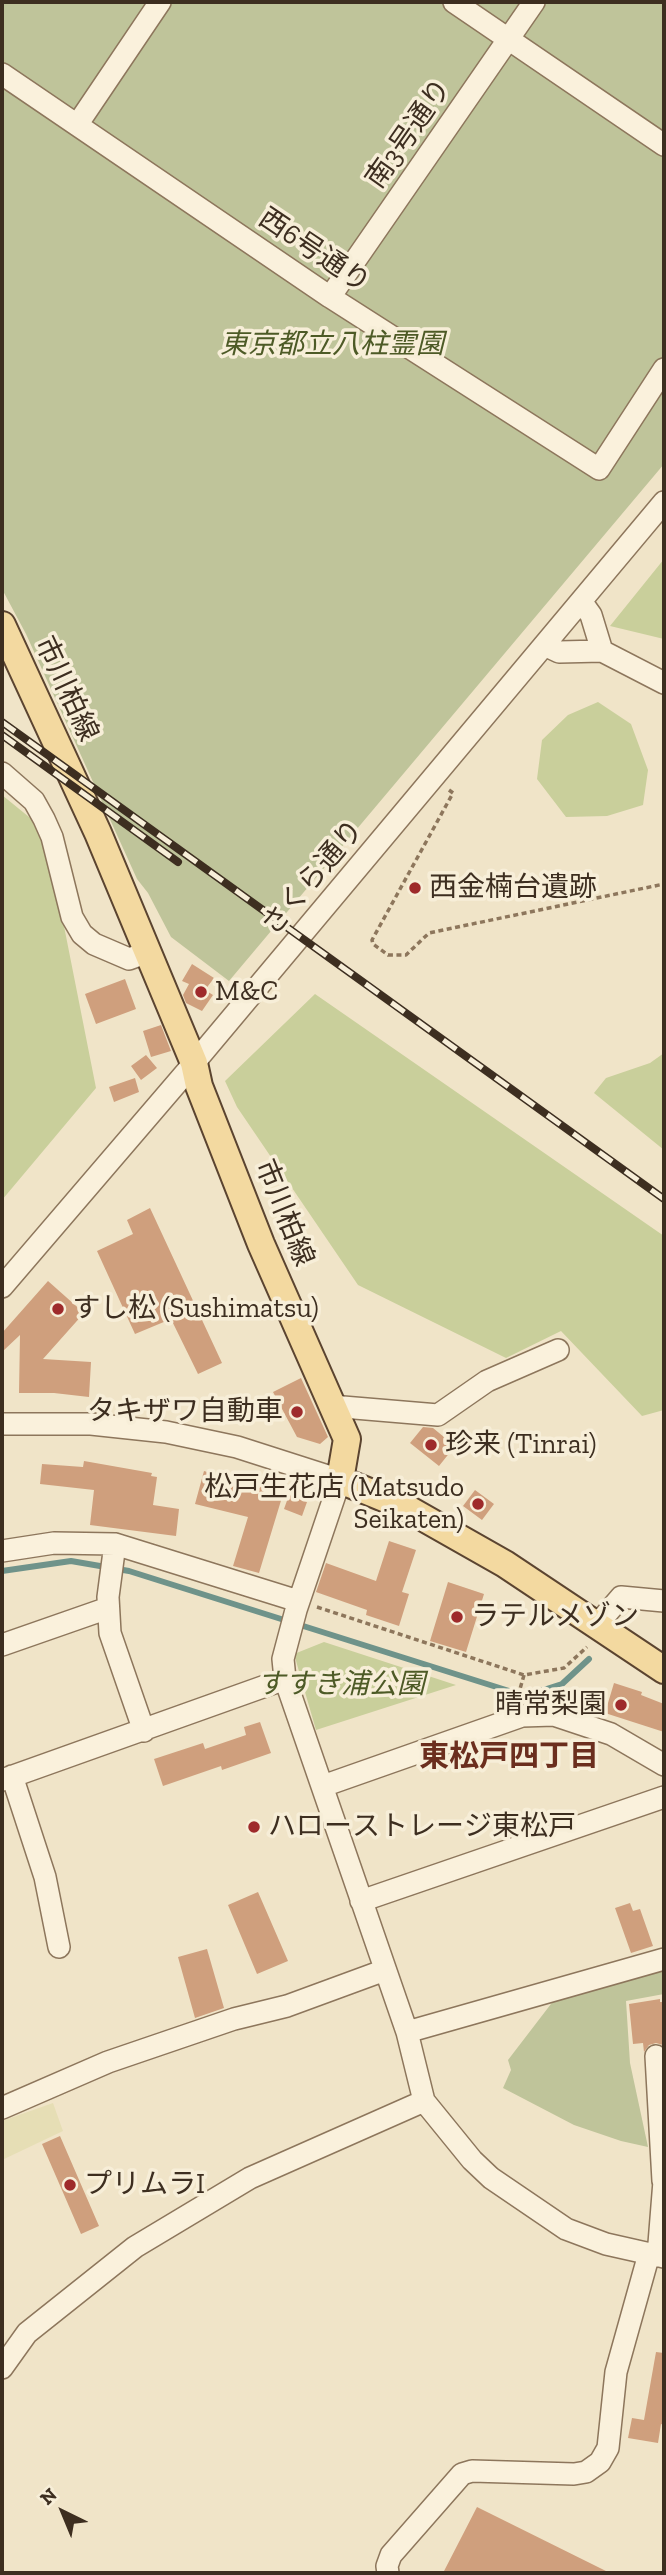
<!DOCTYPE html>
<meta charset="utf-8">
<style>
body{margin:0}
#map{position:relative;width:666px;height:2575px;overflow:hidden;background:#f0e4c8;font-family:"Zilla Slab",serif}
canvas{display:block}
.frame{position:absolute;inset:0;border:4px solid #3d2e20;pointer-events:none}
.north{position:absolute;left:28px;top:2477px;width:70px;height:70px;-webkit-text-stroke:5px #f7eed8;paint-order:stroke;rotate:317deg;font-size:19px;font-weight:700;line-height:28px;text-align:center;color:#3d2e20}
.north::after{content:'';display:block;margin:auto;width:24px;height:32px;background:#3d2e20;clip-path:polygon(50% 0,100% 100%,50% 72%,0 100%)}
</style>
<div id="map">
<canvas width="666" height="2575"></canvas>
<div class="frame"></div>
<div class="north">N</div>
</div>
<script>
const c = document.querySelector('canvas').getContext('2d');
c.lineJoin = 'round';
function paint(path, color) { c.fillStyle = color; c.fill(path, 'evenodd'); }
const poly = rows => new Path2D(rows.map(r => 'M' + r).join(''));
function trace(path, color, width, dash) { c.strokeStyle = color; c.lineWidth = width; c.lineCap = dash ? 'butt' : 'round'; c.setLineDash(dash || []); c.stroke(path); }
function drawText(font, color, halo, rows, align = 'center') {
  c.font = font + ' "Zilla Slab","Noto Sans JP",serif'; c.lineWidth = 7; c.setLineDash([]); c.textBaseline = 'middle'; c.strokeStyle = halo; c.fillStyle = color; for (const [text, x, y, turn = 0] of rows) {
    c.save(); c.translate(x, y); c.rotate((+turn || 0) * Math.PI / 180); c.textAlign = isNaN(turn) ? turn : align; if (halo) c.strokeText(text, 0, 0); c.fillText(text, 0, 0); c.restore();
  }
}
paint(poly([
 [53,2103,63,2131,2,2160,2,2121]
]), '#e6deb5');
paint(poly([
 [664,559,664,639,610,626],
 [598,702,631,724,648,770,643,805,607,816,566,817,537,779,542,740,568,715],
 [2,795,45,830,96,1088,2,1200],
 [315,994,664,1236,664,1410,642,1416,561,1331,506,1358,358,1285,237,1107,225,1081],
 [664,1053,664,1150,594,1093,606,1078,650,1063],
 [324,1642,456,1685,316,1730,294,1654]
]), '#c9cf9b');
paint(poly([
 [2,2,664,2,664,464,229,981,171,937,148,893,137,879,26,634,2,589],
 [664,1971,664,1994,626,2001,630,2063,648,2147,621,2141,574,2125,503,2088,511,2070,508,2060,554,2000]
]), '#bfc49a');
trace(poly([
 [2,1571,71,1561,129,1571,525,1696,562,1684,589,1659]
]), '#6f938a', 6);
paint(poly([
 [192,964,214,978,205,990,213,995,202,1011,186,1003,183,995,189,984,182,981],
 [125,979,136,1009,96,1024,85,994],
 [161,1025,171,1051,151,1057,143,1031],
 [146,1055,157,1068,141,1080,131,1066],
 [135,1078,139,1092,114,1102,109,1087],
 [150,1208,222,1363,198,1374,171,1319,135,1334,97,1251,133,1234,127,1220],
 [48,1281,84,1313,43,1359,91,1362,89,1397,54,1393,19,1393,20,1335,2,1352,2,1333],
 [301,1378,328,1437,320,1444,297,1437,273,1392],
 [423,1427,433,1428,455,1446,439,1466,410,1443],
 [84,1461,152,1473,151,1476,157,1477,153,1505,179,1509,176,1536,90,1525,94,1490,40,1484,42,1464,83,1467],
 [204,1471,260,1488,262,1484,283,1494,259,1573,233,1566,248,1517,195,1504],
 [475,1490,494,1504,482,1520,463,1506],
 [289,1495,307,1502,302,1516,284,1509],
 [389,1541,416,1550,402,1592,409,1594,399,1626,366,1615,367,1610,316,1592,326,1563,376,1581],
 [448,1582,484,1594,466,1652,430,1641],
 [614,1683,642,1692,641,1695,664,1704,664,1732,605,1713],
 [260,1722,271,1753,222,1770,221,1766,163,1786,154,1759,203,1743,205,1749,246,1735,244,1727],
 [258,1892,288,1961,257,1974,228,1905],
 [630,1903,633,1911,640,1909,653,1946,631,1953,615,1908],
 [207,1949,224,2008,195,2018,178,1957],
 [660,1999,660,2002,664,2002,663,2045,656,2043,649,2045,644,2052,643,2043,633,2044,629,2004],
 [60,2136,99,2226,81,2234,42,2144],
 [656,2352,664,2353,664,2425,661,2424,658,2443,628,2438,632,2418,644,2420],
 [477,2507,610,2573,443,2573]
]), '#cf9f7d');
const minor = poly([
 [454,2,664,145],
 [2,74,330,297,599,469,664,369],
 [77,125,160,2],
 [330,297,534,2],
 [544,645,559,652,602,651,591,615,581,601],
 [602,651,664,683],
 [2,773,34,801,44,819,52,837,72,917,82,934,94,944,129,959,148,952],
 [2,1287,194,1063,664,502],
 [331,1406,438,1415,487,1381,558,1350],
 [2,1424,91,1424,166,1432,237,1447,340,1480,296,1610,283,1659,285,1679,407,2032,424,2101,250,2178,135,2247,27,2333,2,2368],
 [115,1544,108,1597,110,1633,144,1731],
 [2,1551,54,1543,115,1544,298,1601],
 [596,1626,621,1597,664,1601],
 [2,1645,108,1608],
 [12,1776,45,1877,59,1947],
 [2,1780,285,1679],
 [323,1786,522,1716,554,1715,611,1734,664,1765],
 [361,1901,664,1797],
 [407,2032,664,1959],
 [656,2056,663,2181],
 [424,2101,472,2160,491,2178,566,2229,606,2244,664,2257],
 [2,2108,108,2062,234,2019,287,2006,385,1970],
 [658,2256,664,2181],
 [388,2573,387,2566,391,2555,462,2474,472,2471,574,2474,586,2472,600,2462,608,2448,616,2372,649,2254]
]);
const major = poly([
 [2,625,98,833,194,1063,199,1086,261,1244,347,1439,340,1480,401,1505,505,1564,664,1670]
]);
trace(minor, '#8d765c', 24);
trace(major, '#5b4430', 30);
trace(poly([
 [449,790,453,793,372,940,373,944,388,955,406,955,429,933,664,884],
 [317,1607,524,1675,564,1668,587,1647],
 [518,1696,524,1675]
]), '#8d765c', 3.5, [5, 3.5]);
trace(minor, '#faf1dc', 21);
trace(major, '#f3d9a0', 26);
const rail = poly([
 [2,722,664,1199],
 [2,735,178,862]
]);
trace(rail, '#3d2e20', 8);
trace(rail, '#f7eed8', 5, [16]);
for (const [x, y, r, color] of [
 [415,888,7,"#9e2a2b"],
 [201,992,7,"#9e2a2b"],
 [58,1309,7,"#9e2a2b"],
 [297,1412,7,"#9e2a2b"],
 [431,1445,7,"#9e2a2b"],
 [478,1504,7,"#9e2a2b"],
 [457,1617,7,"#9e2a2b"],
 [621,1705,7,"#9e2a2b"],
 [254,1827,7,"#9e2a2b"],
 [70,2185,7,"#9e2a2b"]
]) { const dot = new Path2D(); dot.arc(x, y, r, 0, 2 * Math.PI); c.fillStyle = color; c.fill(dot); trace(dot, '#f7eed8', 2.5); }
drawText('28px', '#3d2e20', '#f7eed8', [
 ["南3号通り",409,134,-55],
 ["西6号通り",314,251,34],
 ["市川柏線",66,689,65],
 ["さくら通り",313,878,-50],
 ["市川柏線",284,1213,68]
]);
drawText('italic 28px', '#4d5a26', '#f7eed8', [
 ["東京都立八柱霊園",332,345],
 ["すすき浦公園",341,1685]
]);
drawText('28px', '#3d2e20', '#f7eed8', [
 ["西金楠台遺跡",429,888],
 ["M&C",215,992],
 ["すし松 (Sushimatsu)",72,1309],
 ["タキザワ自動車",283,1412,"right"],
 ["珍来 (Tinrai)",445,1445],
 ["松戸生花店 (Matsudo",464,1488,"right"],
 ["Seikaten)",464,1520,"right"],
 ["ラテルメゾン",471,1617],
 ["晴常梨園",607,1705,"right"],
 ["ハローストレージ東松戸",268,1827],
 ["プリムラI",84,2185]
], 'left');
drawText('bold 30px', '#6b2e1e', '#f7eed8', [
 ["東松戸四丁目",509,1757]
]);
</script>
